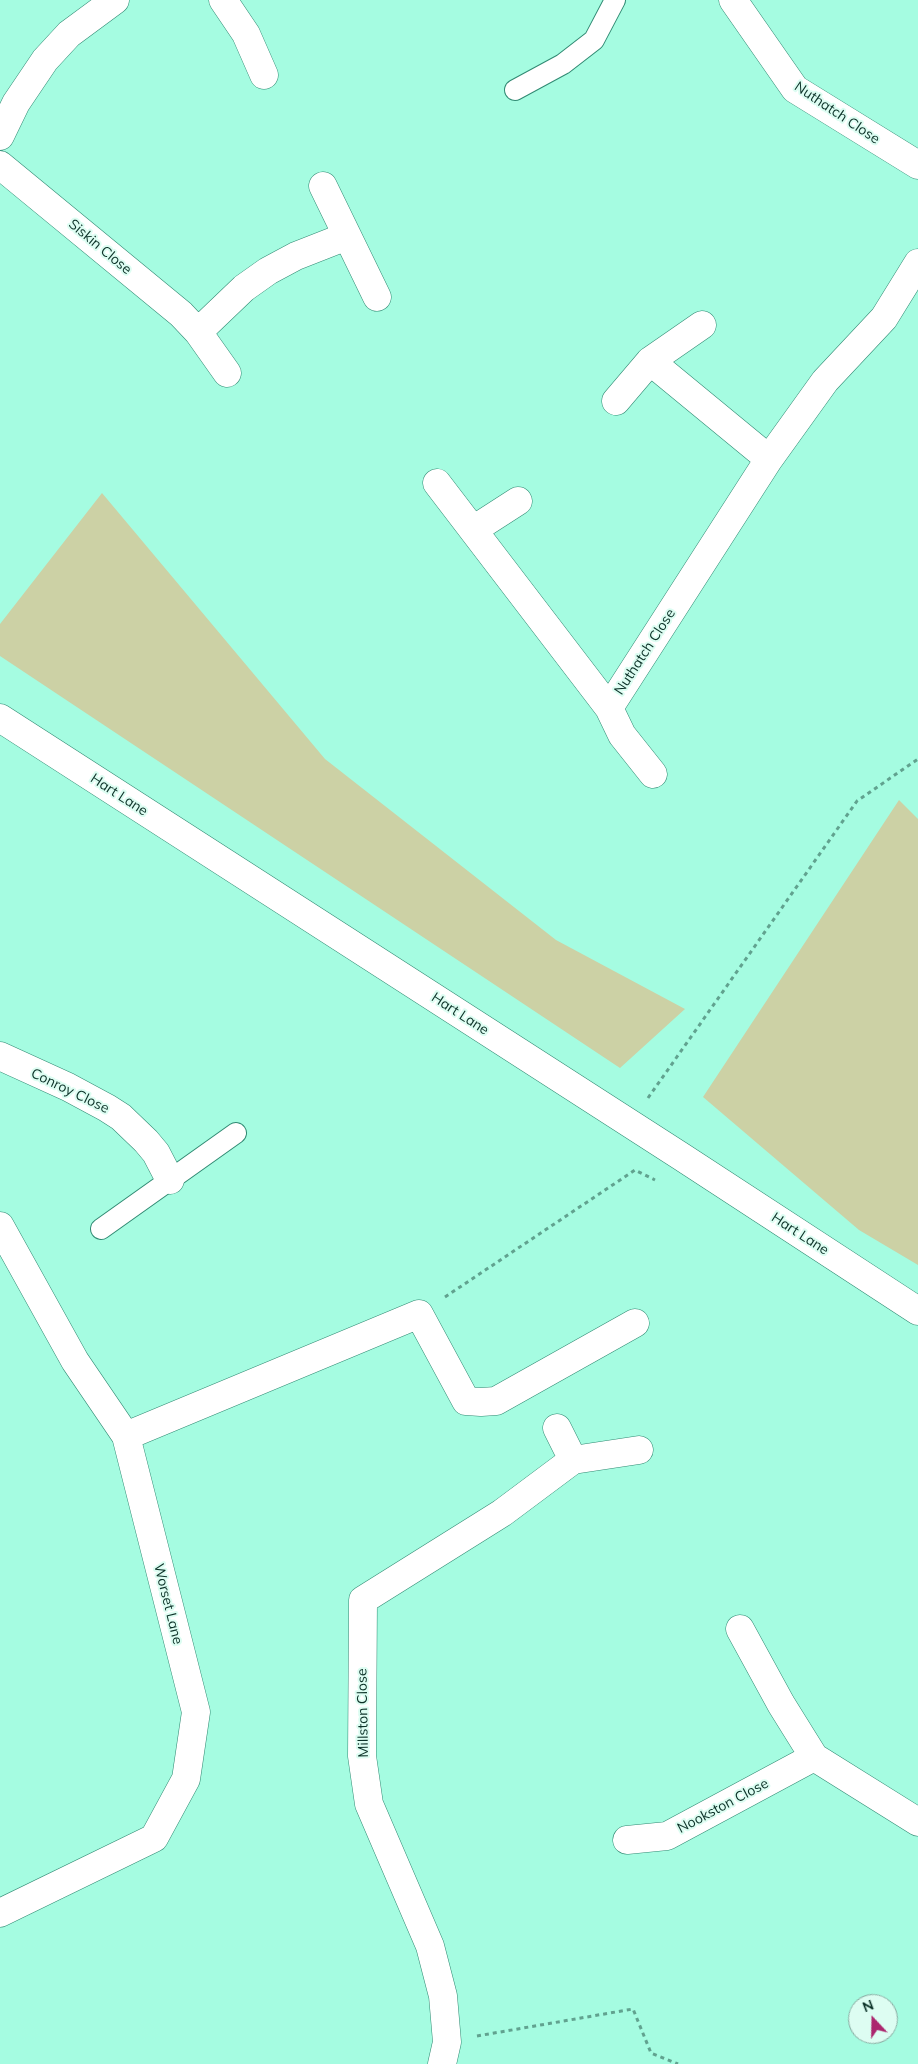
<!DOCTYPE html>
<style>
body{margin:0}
#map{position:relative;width:918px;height:2064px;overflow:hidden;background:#a5fce1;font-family:Mulish,sans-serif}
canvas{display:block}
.north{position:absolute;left:848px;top:1994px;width:50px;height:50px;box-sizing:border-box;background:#ddfdf2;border:1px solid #89aba1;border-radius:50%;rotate:339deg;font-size:14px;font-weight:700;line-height:20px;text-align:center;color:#0b3127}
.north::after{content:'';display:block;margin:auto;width:18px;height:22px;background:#ab266e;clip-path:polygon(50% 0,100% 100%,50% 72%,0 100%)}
</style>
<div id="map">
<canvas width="918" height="2064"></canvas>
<div class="north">N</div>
</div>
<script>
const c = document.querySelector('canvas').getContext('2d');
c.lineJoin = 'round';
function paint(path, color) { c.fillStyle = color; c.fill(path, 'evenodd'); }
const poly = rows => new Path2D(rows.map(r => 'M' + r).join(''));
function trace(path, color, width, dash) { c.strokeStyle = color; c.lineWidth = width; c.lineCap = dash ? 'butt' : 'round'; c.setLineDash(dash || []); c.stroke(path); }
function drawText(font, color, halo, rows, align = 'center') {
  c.font = font + ' Mulish,sans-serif'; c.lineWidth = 4; c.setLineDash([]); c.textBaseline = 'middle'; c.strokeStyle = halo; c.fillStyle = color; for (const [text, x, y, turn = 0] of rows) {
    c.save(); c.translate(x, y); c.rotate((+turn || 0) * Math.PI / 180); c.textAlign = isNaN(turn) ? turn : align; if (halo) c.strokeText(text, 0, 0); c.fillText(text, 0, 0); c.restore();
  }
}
paint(poly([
 [102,493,325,759,556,940,685,1009,620,1068,0,656,0,624],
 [899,800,918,819,918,1265,859,1230,703,1097]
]), '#ccd1a5');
const service = poly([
 [515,90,563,64,594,40,615,0],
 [101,1229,236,1133]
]);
const minor = poly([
 [223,0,246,34,264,75],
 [733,0,795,89,918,165],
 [0,136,16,103,45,60,69,34,115,0],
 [0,165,181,314,198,332,227,373],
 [323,186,377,297],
 [198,332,244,288,268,271,296,256,347,236],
 [650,361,769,459],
 [616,401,650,361,702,325],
 [437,483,609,708,769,459,825,381,884,318,918,263],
 [473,530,518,501],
 [609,708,622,735,653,774],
 [0,1056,68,1087,107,1108,121,1117,146,1141,156,1153,170,1180],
 [0,1226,75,1361,126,1436,196,1712,186,1779,154,1838,0,1913],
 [557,1428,573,1460],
 [126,1436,419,1314,466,1401,481,1402,496,1401,635,1323],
 [740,1629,781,1704,814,1757],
 [627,1840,667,1836,814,1757,918,1822],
 [442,2064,447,2042,443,1996,430,1946,369,1804,362,1756,363,1600,502,1513,573,1460,639,1450]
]);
const tertiary = poly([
 [0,718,682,1157,918,1311]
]);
trace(service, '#318a73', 22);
trace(minor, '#318a73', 29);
trace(tertiary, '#318a73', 29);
trace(poly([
 [648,1098,857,801,918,759],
 [445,1297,635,1170,655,1180],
 [477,2036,633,2009,651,2053,678,2064]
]), '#61a28f', 3, [4, 4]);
trace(service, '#fff', 20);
trace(minor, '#fff', 28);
trace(tertiary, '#fff', 28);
drawText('14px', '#0b3127', '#ddfdf2', [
 ["Nuthatch Close",837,113,34],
 ["Siskin Close",100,247,40],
 ["Nuthatch Close",645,652,-57],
 ["Hart Lane",119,795,33],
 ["Hart Lane",460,1014,33],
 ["Conroy Close",70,1091,26],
 ["Hart Lane",800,1234,33],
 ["Worset Lane",168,1604,76],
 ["Millston Close",363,1713,-91],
 ["Nookston Close",723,1806,-28]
]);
</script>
